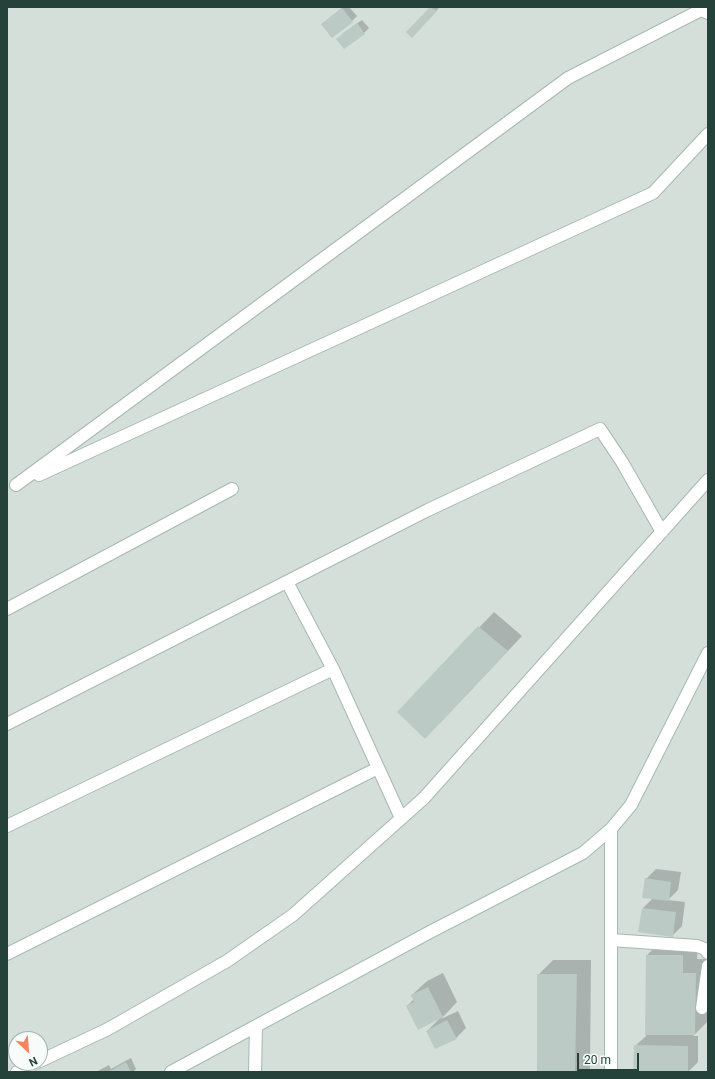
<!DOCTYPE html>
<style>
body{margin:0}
#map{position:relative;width:715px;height:1079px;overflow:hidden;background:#e6efeb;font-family:Roboto,sans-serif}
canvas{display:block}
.frame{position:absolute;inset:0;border:8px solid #24423a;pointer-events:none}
.north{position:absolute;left:8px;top:1031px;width:40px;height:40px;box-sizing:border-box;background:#f7fbf9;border:1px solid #a3b1ad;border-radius:50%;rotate:154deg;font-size:11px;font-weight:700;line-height:16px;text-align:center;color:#24423a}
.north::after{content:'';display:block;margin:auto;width:14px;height:18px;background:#f4845f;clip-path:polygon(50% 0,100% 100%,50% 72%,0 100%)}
.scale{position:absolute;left:577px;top:1053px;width:62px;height:18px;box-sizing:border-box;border:2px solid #24423a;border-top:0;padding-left:5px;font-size:12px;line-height:14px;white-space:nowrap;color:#24423a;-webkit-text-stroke:3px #f7fbf9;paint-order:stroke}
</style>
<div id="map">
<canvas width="715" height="1079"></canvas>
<div class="frame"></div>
<div class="north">N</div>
<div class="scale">20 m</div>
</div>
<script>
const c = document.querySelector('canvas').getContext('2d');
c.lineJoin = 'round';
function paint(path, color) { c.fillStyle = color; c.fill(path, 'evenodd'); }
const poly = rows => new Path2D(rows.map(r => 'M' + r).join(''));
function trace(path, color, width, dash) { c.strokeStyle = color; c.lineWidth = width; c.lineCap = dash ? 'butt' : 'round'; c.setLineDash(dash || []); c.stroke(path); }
paint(poly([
 [7,7,708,7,708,1072,7,1072],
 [16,1039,40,1039,40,1063,16,1063]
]), '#d4dfda');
paint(poly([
 [343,7,349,7,357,16,352,21,322,24],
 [432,7,440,7,412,36,408,32],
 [362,20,369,28,364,33,342,34],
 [494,612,522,636,440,723,399,712],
 [656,869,681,872,678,890,668,900,685,902,682,926,672,936,643,908,653,898,646,879],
 [662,940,698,941,697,959,708,959,708,1021,693,1036,698,1036,698,1062,688,1072,634,1072,635,1046,646,1036,647,955],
 [553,960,591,960,590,1072,538,1072,538,975],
 [443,973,457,1002,441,1019,458,1011,466,1028,456,1038,427,1031,439,1019,407,1006,414,999,412,995,427,981],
 [131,1058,136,1069,133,1072,96,1072,109,1065,111,1069]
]), '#0003');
paint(poly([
 [430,7,437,11,412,38,406,32],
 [342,8,353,22,332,38,321,24],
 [357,23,365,34,344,49,336,39],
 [478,626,508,651,425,739,397,712],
 [645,878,671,882,669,901,642,898],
 [642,908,676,912,673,937,638,932],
 [646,955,683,955,683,973,696,973,695,1035,645,1035],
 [537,974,577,974,575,1072,537,1072],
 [428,987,443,1017,418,1030,406,1006,414,1002,411,995],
 [447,1020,457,1039,435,1049,426,1031],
 [634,1045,688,1046,688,1072,633,1072],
 [126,1062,131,1072,108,1072]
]), '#bbcac4');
const service = poly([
 [39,475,653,193,708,134],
 [16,485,568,78,701,10,708,13],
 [287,582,333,669,401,818],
 [7,609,232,489],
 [7,724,428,510,600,429,622,462,662,532],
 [7,826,333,669],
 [611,940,697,946,705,949,708,953],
 [7,954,378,768],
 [702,1008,708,966],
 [40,1061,108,1029,227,961,293,915,424,798,708,480],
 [17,1072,36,1063]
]);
const minor = poly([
 [255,1072,256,1027]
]);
const secondary = poly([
 [611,829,611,1072],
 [171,1072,430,932,583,853,611,829,631,805,708,653]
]);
trace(service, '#a8b8b2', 14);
trace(minor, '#a8b8b2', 14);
trace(secondary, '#a4bbb3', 14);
trace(service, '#fff', 12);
trace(minor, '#fff', 12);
trace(secondary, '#fff', 12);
</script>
